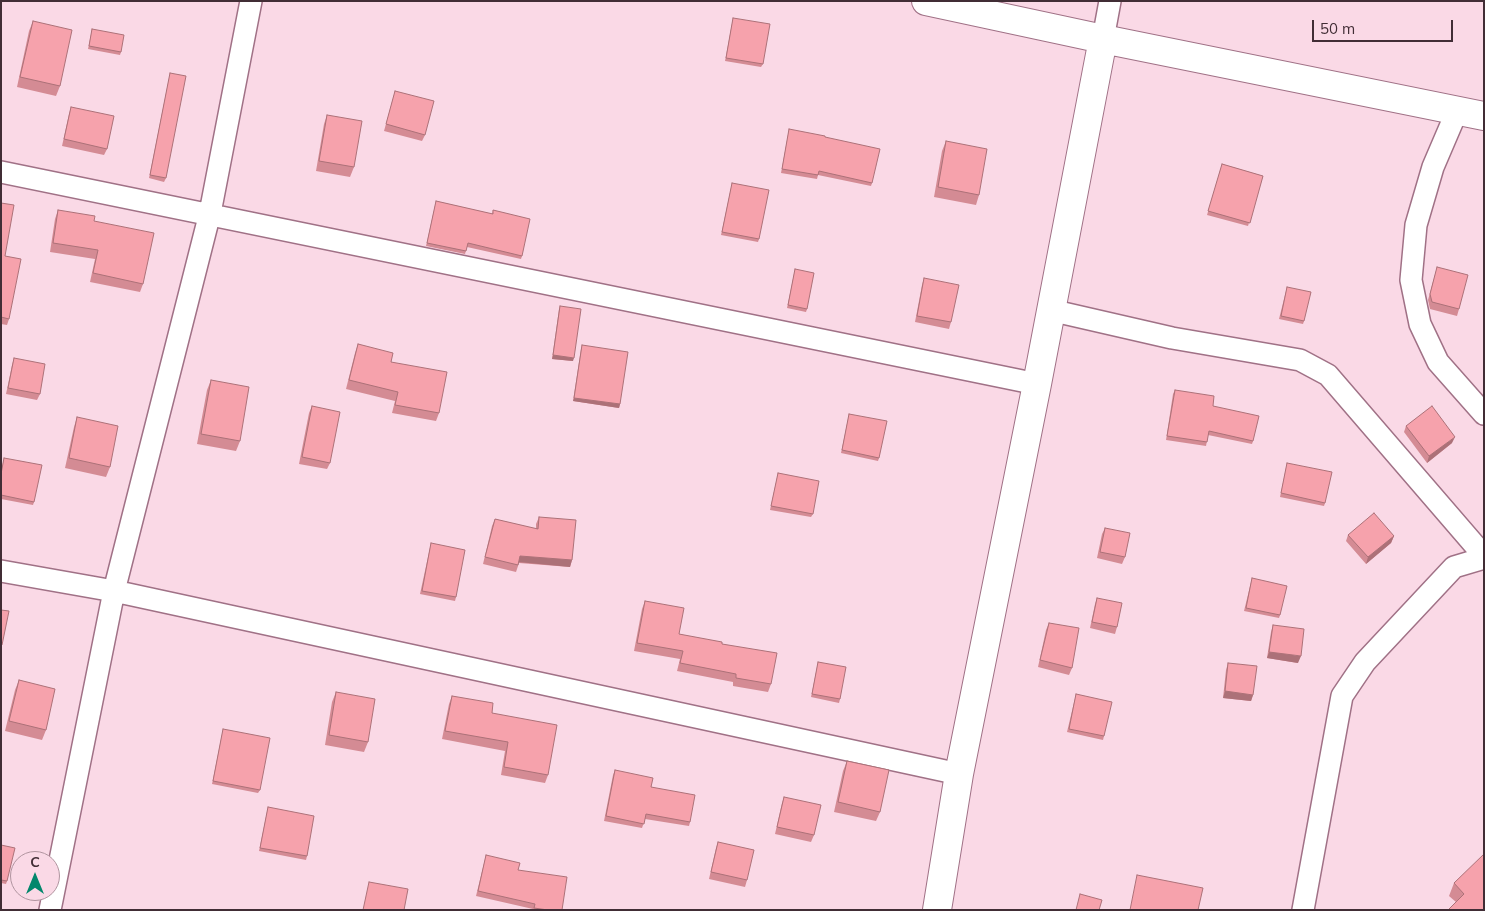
<!DOCTYPE html>
<meta charset="utf-8">
<style>
body{margin:0}
#map{position:relative;width:1485px;height:911px;overflow:hidden;background:#fad9e6;font-family:Mulish,sans-serif}
canvas{display:block}
.frame{position:absolute;inset:0;border:2px solid #412d35;pointer-events:none}
.north{position:absolute;left:10px;top:851px;width:50px;height:50px;box-sizing:border-box;background:#fad9e6;border:1px solid #b0949f;border-radius:50%;rotate:0deg;font-size:14px;font-weight:700;line-height:20px;text-align:center;color:#412d35}
.north::after{content:'';display:block;margin:auto;width:18px;height:22px;background:#02876c;clip-path:polygon(50% 0,100% 100%,50% 72%,0 100%)}
.scale{position:absolute;left:1312px;top:20px;width:141px;height:22px;box-sizing:border-box;border:2px solid #412d35;border-top:0;padding-left:6px;font-size:15px;line-height:18px;white-space:nowrap;color:#412d35;-webkit-text-stroke:4px #fad9e6;paint-order:stroke}
</style>
<div id="map">
<canvas width="1485" height="911"></canvas>
<div class="frame"></div>
<div class="north">С</div>
<div class="scale">50 m</div>
</div>
<script>
const c = document.querySelector('canvas').getContext('2d');
c.lineJoin = 'round';
const poly = rows => new Path2D(rows.map(r => 'M' + r).join(''));
function trace(path, color, width, dash) { c.strokeStyle = color; c.lineWidth = width; c.lineCap = dash ? 'butt' : 'round'; c.setLineDash(dash || []); c.stroke(path); }
function paint(path, color) { c.fillStyle = color; c.fill(path, 'evenodd'); }
const street = poly([
 [1103,39,1110,1],
 [1457,111,1433,167,1416,225,1411,280,1420,324,1438,362,1484,414],
 [1,172,1037,384],
 [1050,310,1172,338,1300,360,1328,375,1484,556],
 [1,571,114,591,959,774],
 [50,910,114,591,210,213,251,1],
 [1303,910,1342,696,1365,662,1454,567,1484,558]
]);
const secondary = poly([
 [926,1,1103,39,1484,116],
 [937,910,959,774,1037,384,1103,39]
]);
trace(street, '#a07186', 24);
trace(secondary, '#a07186', 30);
trace(street, '#fff', 21);
trace(secondary, '#fff', 28);
paint(poly([
 [733,18,763,64,761,67,725,61],
 [33,21,60,86,56,96,17,87,29,31],
 [92,29,121,52,120,55,88,49],
 [170,73,166,178,164,182,149,178],
 [395,91,425,135,422,141,384,131],
 [71,107,107,149,104,155,62,146,69,114],
 [327,115,354,167,350,177,316,171,324,124],
 [789,129,872,183,871,186,818,175,817,179,781,173],
 [946,141,979,195,976,205,934,197,942,151],
 [1222,164,1263,176,1248,226,1207,215],
 [732,183,759,239,758,242,721,235],
 [436,201,492,214,493,210,522,256,521,259,467,247,465,254,426,246],
 [1,203,9,319,7,325,1,324],
 [58,210,94,221,143,284,140,292,90,282,95,259,50,252,55,219],
 [1437,267,1459,309,1457,316,1430,309,1428,300],
 [795,269,807,309,806,312,787,308],
 [924,278,951,322,949,329,915,322,922,285],
 [1287,287,1304,321,1303,324,1279,319],
 [560,306,573,361,552,359,559,309],
 [358,344,391,362,439,413,436,421,392,413,395,401,346,389,355,353],
 [582,345,620,404,619,408,573,401,581,349],
 [14,358,40,394,37,400,6,394,12,365],
 [211,380,240,441,236,451,197,444,207,390],
 [1175,390,1253,441,1252,444,1208,435,1206,446,1166,440,1173,394],
 [312,406,330,463,327,469,299,464,309,413],
 [849,414,879,458,878,461,841,453],
 [77,417,110,467,106,477,65,468,74,427],
 [1406,426,1452,443,1427,463,1404,432],
 [4,458,34,502,33,505,1,499,1,471],
 [1287,463,1325,503,1324,506,1280,497],
 [778,473,813,514,811,517,770,510],
 [539,517,572,560,570,567,519,563,516,572,483,564,492,526,495,519,536,529,536,524],
 [1105,528,1125,557,1122,564,1097,558,1102,534],
 [1348,535,1394,536,1391,543,1366,564,1346,541],
 [431,543,456,597,455,601,420,594],
 [1252,578,1280,615,1279,618,1244,611],
 [1097,598,1117,627,1115,634,1090,628,1095,604],
 [645,601,679,634,722,644,771,684,768,692,733,686,733,682,677,671,680,659,634,651,642,609],
 [1049,623,1072,668,1069,675,1038,667,1046,630],
 [1273,625,1298,663,1267,658,1271,632],
 [818,662,840,699,839,703,811,697],
 [1228,663,1253,695,1251,701,1223,698,1226,670],
 [19,680,46,730,42,740,5,731,15,690],
 [336,692,368,742,364,752,325,745,332,702],
 [1076,694,1104,736,1103,740,1067,732],
 [452,696,492,713,548,775,545,783,501,775,505,751,442,739,449,704],
 [223,729,260,790,258,793,212,784],
 [847,761,880,812,876,821,834,812,843,771],
 [615,770,651,787,690,822,689,826,645,819,642,828,604,821,613,775],
 [784,797,814,835,811,842,775,834,782,803],
 [268,807,307,856,306,860,259,851],
 [718,842,747,880,745,887,709,879,716,848],
 [1,845,7,881,6,884,1,883],
 [486,855,518,870,562,910,533,910,533,909,476,896],
 [1454,883,1484,910,1456,902,1449,896]
]), '#d48b94');
paint(poly([
 [553,355,574,358,573,361,552,359],
 [574,398,620,404,619,408,573,401],
 [1455,437,1452,443,1427,463,1429,456],
 [1394,536,1391,543,1366,564,1368,557],
 [520,556,572,560,570,567,518,562],
 [1269,652,1301,656,1298,663,1267,658],
 [1225,691,1253,695,1251,701,1223,698]
]), '#ac7178');
const building = poly([
 [733,18,770,24,763,64,726,58,733,18],
 [33,21,72,30,60,86,20,77,33,21],
 [92,29,124,35,121,52,89,46,92,29],
 [170,73,186,76,166,178,150,175,170,73],
 [395,91,434,101,425,135,386,124,395,91],
 [71,107,114,116,107,149,64,139,71,107],
 [327,115,362,121,354,167,319,161,327,115],
 [789,129,825,136,825,137,880,149,872,183,819,171,818,175,782,169,789,129],
 [946,141,987,149,979,195,938,187,946,141],
 [1222,164,1263,176,1250,223,1208,211,1222,164],
 [732,183,769,190,759,239,722,232,732,183],
 [436,201,493,214,493,210,530,219,522,256,468,243,466,251,427,243,436,201],
 [1,203,14,205,5,256,21,259,9,319,1,317,1,203],
 [58,210,95,216,94,221,154,233,143,284,93,273,98,250,53,243,58,210],
 [1437,267,1468,275,1459,309,1432,302,1430,294,1437,267],
 [795,269,814,273,807,309,788,305,795,269],
 [924,278,959,285,951,322,917,316,924,278],
 [1287,287,1311,292,1304,321,1281,316,1287,287],
 [560,306,581,309,574,358,553,355,560,306],
 [358,344,393,353,391,362,447,372,439,413,395,405,398,392,349,380,358,344],
 [582,345,628,352,620,404,574,398,582,345],
 [14,358,45,364,40,394,8,388,14,358],
 [211,380,249,387,240,441,201,434,211,380],
 [1175,390,1214,396,1213,406,1259,416,1253,441,1209,431,1207,442,1167,436,1175,390],
 [312,406,340,412,330,463,302,457,312,406],
 [1432,406,1455,437,1429,456,1406,426,1432,406],
 [849,414,887,421,879,458,842,450,849,414],
 [77,417,118,426,110,467,69,458,77,417],
 [4,458,42,465,34,502,1,495,1,474,4,458],
 [1287,463,1332,472,1325,503,1281,493,1287,463],
 [778,473,819,481,813,514,771,506,778,473],
 [1374,513,1394,536,1368,557,1348,535,1374,513],
 [539,517,576,520,572,560,520,556,518,565,485,557,495,519,538,529,539,517],
 [1105,528,1130,533,1125,557,1100,552,1105,528],
 [431,543,465,550,456,597,422,591,431,543],
 [1252,578,1287,586,1280,615,1246,608,1252,578],
 [1097,598,1122,603,1117,627,1092,622,1097,598],
 [645,601,684,608,679,634,722,642,722,644,777,653,771,684,736,678,736,674,680,663,683,651,637,643,645,601],
 [1,610,9,611,2,645,1,644,1,610],
 [1049,623,1079,628,1072,668,1040,660,1049,623],
 [1273,625,1304,629,1301,656,1269,652,1273,625],
 [818,662,846,667,840,699,812,694,818,662],
 [1228,663,1257,666,1253,695,1225,691,1228,663],
 [19,680,55,689,46,730,9,721,19,680],
 [336,692,375,699,368,742,329,735,336,692],
 [1076,694,1112,702,1104,736,1069,729,1076,694],
 [452,696,493,703,492,713,557,725,548,775,504,767,508,742,445,731,452,696],
 [223,729,270,738,260,790,213,781,223,729],
 [847,761,889,770,880,812,838,802,847,761],
 [615,770,653,778,651,787,695,795,690,822,646,814,644,824,606,816,615,770],
 [784,797,821,805,814,835,777,827,784,797],
 [268,807,314,816,307,856,260,848,268,807],
 [718,842,754,850,747,880,711,872,718,842],
 [1,845,15,848,7,881,1,880,1,845],
 [1484,854,1484,910,1448,910,1464,894,1454,883,1484,854],
 [486,855,520,863,518,870,567,877,562,910,548,910,534,908,535,904,478,891,486,855],
 [1137,875,1203,888,1198,910,1130,910,1137,875],
 [369,882,408,889,404,910,363,910,369,882],
 [1080,894,1102,900,1099,910,1076,910,1080,894]
]);
paint(building, '#f6a2ac');
trace(building, '#ac7178', 1);
</script>
